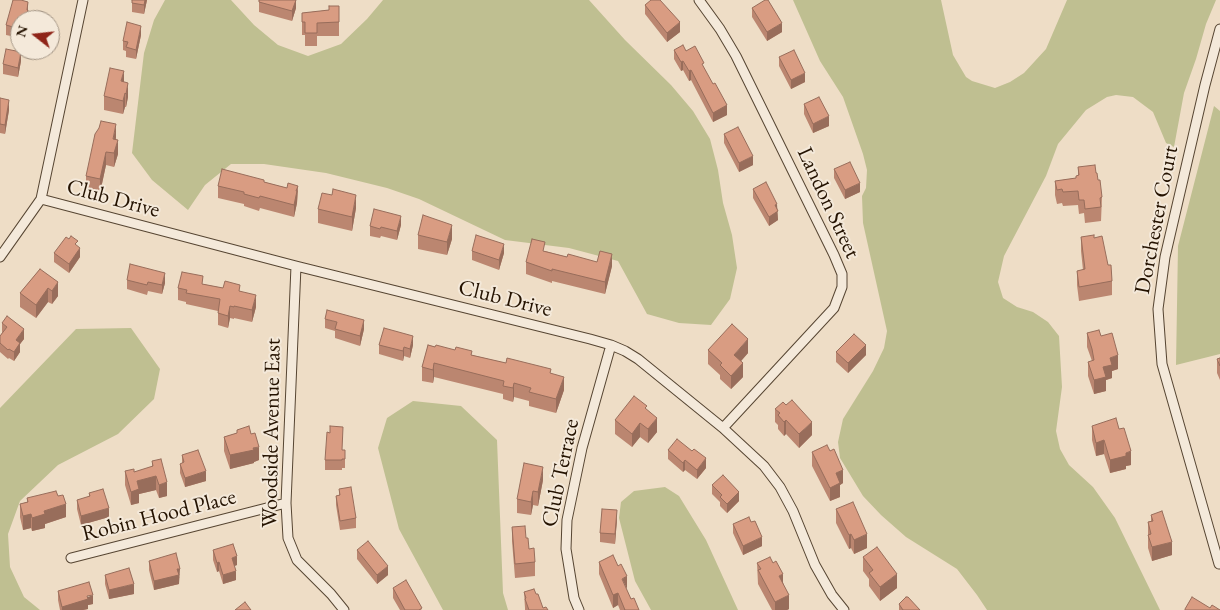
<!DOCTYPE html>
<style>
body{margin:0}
#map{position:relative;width:1220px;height:610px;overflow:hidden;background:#eeddc6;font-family:"EB Garamond",serif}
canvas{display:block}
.north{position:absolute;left:10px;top:10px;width:50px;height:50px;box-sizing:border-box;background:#f4e9da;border:1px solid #a19383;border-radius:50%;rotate:286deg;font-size:14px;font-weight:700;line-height:20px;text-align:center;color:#241200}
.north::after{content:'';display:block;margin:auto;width:18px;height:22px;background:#8f2418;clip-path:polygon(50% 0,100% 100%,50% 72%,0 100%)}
</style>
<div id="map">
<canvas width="1220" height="610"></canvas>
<div class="north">N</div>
</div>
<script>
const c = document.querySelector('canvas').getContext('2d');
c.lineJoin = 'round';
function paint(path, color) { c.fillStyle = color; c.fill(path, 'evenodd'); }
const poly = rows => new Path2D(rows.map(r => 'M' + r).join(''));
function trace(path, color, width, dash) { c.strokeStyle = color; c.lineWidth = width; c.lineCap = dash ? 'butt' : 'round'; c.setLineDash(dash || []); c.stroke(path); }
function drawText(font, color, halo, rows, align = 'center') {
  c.font = font + ' "EB Garamond",serif'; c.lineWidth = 4; c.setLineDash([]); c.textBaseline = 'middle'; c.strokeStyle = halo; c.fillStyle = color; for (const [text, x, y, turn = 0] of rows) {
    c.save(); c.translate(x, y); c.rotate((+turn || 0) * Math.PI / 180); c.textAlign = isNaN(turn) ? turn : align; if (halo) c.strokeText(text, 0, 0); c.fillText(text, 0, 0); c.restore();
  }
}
paint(poly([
 [165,0,231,0,254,25,278,45,308,56,341,44,367,19,383,0,589,0,625,40,671,85,693,111,710,139,718,170,723,203,732,235,737,268,730,299,711,325,679,323,647,314,618,261,569,248,505,240,419,199,387,188,326,173,264,164,231,164,205,185,188,210,152,180,132,153,144,53,154,20],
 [793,0,941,0,953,55,966,77,972,81,995,88,1010,82,1024,73,1046,49,1067,0,1216,0,1206,24,1196,59,1184,93,1174,147,1166,143,1153,112,1133,97,1116,95,1107,97,1086,110,1058,144,1046,176,1004,256,998,282,1003,298,1017,307,1033,312,1048,322,1059,336,1062,387,1056,431,1060,449,1069,465,1093,487,1115,518,1160,610,987,610,977,595,957,569,906,537,881,515,863,496,840,458,838,442,843,419,873,371,884,348,887,331,863,223,862,196,866,188,867,170,863,154,843,97,820,61],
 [1214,106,1220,111,1220,354,1176,365,1178,246],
 [131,328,160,369,154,399,118,434,58,465,20,501,8,534,10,567,24,597,40,610,0,610,0,408,76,329],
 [413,401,461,406,497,440,503,593,508,610,443,610,399,529,378,448,387,418],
 [665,487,679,496,706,540,738,610,651,610,635,581,619,518,621,502,634,491]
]), '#bfbf91');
const street = poly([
 [699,0,720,29,736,56,834,255,842,274,842,287,834,308,723,428],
 [41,199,296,266,590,339,611,345,625,351,638,359,723,428,764,466,780,487,793,511,815,565,832,595,844,610],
 [0,257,41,199,83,0],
 [296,266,286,503,288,538,297,560,331,594,344,610],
 [71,558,286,503],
 [1219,564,1162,364,1158,309,1165,257,1205,85,1220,29],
 [579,610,574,598,566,549,567,520,582,448,611,345]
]);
trace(street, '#564532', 11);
trace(street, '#f4e9da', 9);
paint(poly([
 [130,0,147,0,144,14,132,12,132,0],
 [296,0,296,8,292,21,259,12,259,2],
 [28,2,28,20,20,20,20,38,6,35,6,25],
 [645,5,680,32,667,42,645,14],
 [339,6,339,36,317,36,317,46,305,46,305,35,302,35,302,13,329,10],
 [752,8,782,32,767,41,752,17],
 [141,35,136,59,126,57,126,51,123,50,123,41],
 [674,50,686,51,704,68,727,115,713,122,691,80,689,81,683,70,681,71,674,59],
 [779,57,805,82,791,89,779,66],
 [21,61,18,77,3,74,3,64],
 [124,82,128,97,126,107,125,107,123,114,104,110,104,96],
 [0,98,9,110,5,134,0,133],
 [804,104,829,126,813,133,804,114],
 [724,134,753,165,739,172,724,143],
 [116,138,118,154,114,167,106,165,100,193,86,189,86,176],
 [1078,167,1096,173,1102,197,1101,221,1085,223,1084,213,1079,214,1078,205,1063,206,1062,203,1057,204,1055,195,1055,181,1076,178,1078,175],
 [834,169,860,192,845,199,834,178],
 [264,182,287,188,298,186,297,203,294,217,260,208,259,211,244,206,244,204,218,198,218,186],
 [753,189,777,210,778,220,769,226,753,198],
 [356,208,352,231,318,223,318,209],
 [401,225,397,240,381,236,380,238,370,236,370,226],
 [418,235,452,239,447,255,418,249],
 [1081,237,1094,238,1108,265,1112,281,1112,295,1079,301,1077,285,1077,271,1083,270,1081,251],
 [78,247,80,257,69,273,54,262,54,253],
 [472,251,504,253,499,270,472,260],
 [545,251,567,257,612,266,605,294,552,281,552,283,526,274,526,262],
 [40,269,58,296,52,304,48,302,36,318,20,307,20,293],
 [127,280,165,283,162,294,148,291,147,295,127,289],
 [203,284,223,288,240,291,256,307,252,322,234,318,234,319,230,318,228,328,218,325,218,311,186,304,186,302,178,300,178,288],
 [325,319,364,329,360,346,335,338,335,331,325,328],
 [2,323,24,339,20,344,20,352,14,361,9,358,8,359,0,352,0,336,2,333],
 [1087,333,1101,336,1118,369,1112,371,1112,378,1106,380,1106,391,1094,394,1088,376,1088,362,1092,361,1087,347],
 [379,345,413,345,410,358,404,356,403,361,379,354],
 [428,345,472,355,551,374,564,390,556,413,529,406,529,401,514,397,513,402,503,399,503,394,434,377,433,383,422,381,422,367],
 [708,350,748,353,741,361,743,377,731,389,720,379,720,375,708,364],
 [836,352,866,355,848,373,836,362],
 [1220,358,1220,380,1217,373,1217,359],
 [775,409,812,435,799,448,786,434,784,436,778,429,778,425,775,422],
 [647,410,657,432,648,443,640,437,632,447,615,434,615,420],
 [1092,426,1119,429,1131,465,1126,466,1126,469,1110,473,1104,454,1096,456,1092,440],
 [237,430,251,434,259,460,254,462,254,463,230,469,224,451,224,437,237,433],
 [342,450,345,450,345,468,342,468,342,470,325,470,325,460],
 [668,450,706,468,697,479,685,470,683,472,668,459],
 [812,452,843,483,840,485,840,497,830,501,812,466],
 [182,455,206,481,185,487,180,473,180,464,182,463],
 [152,461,167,496,159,498,156,490,139,494,139,503,131,505,125,485,125,471,134,472,152,467],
 [543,480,538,506,533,505,531,515,517,513,517,499],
 [712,485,739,501,727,513,720,506,720,502,712,494],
 [339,489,356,518,356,528,340,530,336,505,336,496,339,495],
 [89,493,109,517,81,525,77,509,77,500,89,497],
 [58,496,66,517,45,524,45,528,32,531,31,528,23,530,20,517,20,504,27,502,27,498],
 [836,509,867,548,854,554,851,548,849,549,836,523],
 [1151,515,1172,555,1152,561,1148,548,1148,522,1151,521],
 [617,519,615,544,600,542,600,533],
 [733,524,762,546,743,555,733,533],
 [512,527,526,538,529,549,535,562,535,576,515,578,512,541],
 [213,550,237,565,234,566,236,580,223,584,219,571,217,572,213,560],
 [357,550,388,575,377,584,357,559],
 [863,557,897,588,880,601,869,586,869,579,863,571],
 [149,561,180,578,179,578,179,584,154,590,149,570],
 [599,562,626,589,631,599,639,610,620,610,618,605,613,608,599,574],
 [757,563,783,582,789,609,787,610,772,610,758,584],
 [105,575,134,594,109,599,105,584],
 [393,588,422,610,400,610,393,598],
 [58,591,93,604,88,605,88,609,83,610,60,610,58,600],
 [524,592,536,594,543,608,548,610,525,610,525,608],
 [899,604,920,610,899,610]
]), '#bb8670');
paint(poly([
 [145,0,147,0,144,14,144,5],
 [296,0,296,8,292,21,292,11],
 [28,2,28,20,26,20,27,10],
 [680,22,680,32,667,42,667,33],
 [782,23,782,32,767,41,767,32],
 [141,26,141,35,136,59,136,50],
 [21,52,21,61,18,77,18,68],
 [683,61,683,70,681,71,681,62],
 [691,70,691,80,689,81,689,71],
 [124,71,124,85,121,81],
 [805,73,805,82,791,89,791,80],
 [128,83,128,97,126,107,126,94],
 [125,93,125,107,123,114,123,101],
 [9,100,9,110,5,134,5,125],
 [727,105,727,115,713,122,713,113],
 [829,116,829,126,813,133,813,124],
 [116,124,116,138,113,153,113,139],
 [118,140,118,154,114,167,114,153],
 [106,152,106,165,100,193,100,179],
 [753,156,753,165,739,172,739,163],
 [860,183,860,192,845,199,845,190],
 [298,186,297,203,294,217,294,205],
 [356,195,356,208,352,231,352,217],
 [777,204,778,220,769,226,769,217,775,205],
 [401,216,401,225,397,240,397,231],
 [452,225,452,239,447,255,447,242],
 [504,244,504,253,499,270,499,260],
 [80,248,80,257,69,273,69,264],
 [612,254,612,266,605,294,605,282],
 [165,273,165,283,162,294,162,285],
 [58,282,58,296,52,304,52,291],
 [48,288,48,302,36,318,36,305],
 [256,295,256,307,252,322,252,310],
 [230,306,230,318,228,328,228,316],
 [364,320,364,329,360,346,360,336],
 [24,329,24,339,20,344,20,352,14,361,14,352,16,340],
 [413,336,413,345,410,358,410,349],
 [748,339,748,353,734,369,734,355],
 [866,345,866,355,848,373,848,363],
 [404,347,404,356,403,361,403,351],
 [1118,355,1118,369,1112,371,1112,378,1106,380,1106,391,1094,394,1094,380,1110,358],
 [434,363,434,377,433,383,433,370],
 [743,363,743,377,731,389,731,376],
 [564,377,564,390,556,413,556,399],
 [514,383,514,397,513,402,513,388],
 [657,418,657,432,648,443,648,429],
 [786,420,786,434,784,436,784,422],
 [812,422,812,435,799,448,799,434],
 [640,423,640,437,632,447,632,434],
 [1104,440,1104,454,1096,456,1096,443],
 [259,447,259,460,254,462,254,463,230,469,230,455],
 [1131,451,1131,465,1126,466,1126,469,1110,473,1110,460],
 [706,458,706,468,697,479,697,470],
 [685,460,685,470,683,472,683,463],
 [543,467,543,480,538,506,538,492],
 [843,470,843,483,840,485,840,497,830,501,830,488,836,473],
 [206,471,206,481,185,487,185,478],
 [156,476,156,490,139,494,139,503,131,505,131,492,137,481],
 [167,482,167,496,159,498,159,485],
 [533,491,533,505,531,515,531,502],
 [739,492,739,501,727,513,727,504],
 [66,504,66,517,45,524,45,528,32,531,32,518,44,511],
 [109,508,109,517,81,525,81,516],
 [617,510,617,519,615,544,615,534],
 [31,514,31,528,23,530,23,516],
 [851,534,851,548,849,549,849,535],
 [867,534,867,548,854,554,854,540],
 [762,537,762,546,743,555,743,546],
 [1172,542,1172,555,1152,561,1152,547],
 [237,556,237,565,232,567,232,558],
 [219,562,219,571,217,572,217,563],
 [388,566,388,575,377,584,377,575],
 [177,569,180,569,179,584,154,590,154,581],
 [236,571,236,580,223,584,223,575],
 [783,574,783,588,779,576],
 [897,574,897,588,880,601,880,587],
 [627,576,627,589,622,579],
 [134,584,134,594,109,599,109,590],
 [618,593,618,605,613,608,613,595],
 [93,595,93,604,88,605,88,609,83,610,62,610,62,607],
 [789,595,789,609,787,610,775,610,775,602]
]), '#986d5b');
const building = poly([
 [13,0,21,0,28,2,27,10,28,10,26,20,20,20,20,29,6,25,13,0],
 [132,0,145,0,144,5,132,3,132,0],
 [259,0,296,0,292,11,259,2,259,0],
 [651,0,660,0,680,22,667,33,645,5,651,0],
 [765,0,768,0,782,23,767,32,752,8,765,0],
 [329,6,339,6,339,22,317,23,317,33,305,33,305,22,302,22,302,13,329,10,329,6],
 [127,22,141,26,136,50,126,47,128,42,123,41,127,22],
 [683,45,686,51,695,46,704,63,702,64,713,84,715,83,727,105,713,113,691,70,689,71,683,61,681,62,674,50,683,45],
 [6,49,21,52,18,68,3,64,6,49],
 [794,50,805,73,791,80,779,57,794,50],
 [110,68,124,71,121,81,128,83,126,94,125,93,123,101,104,96,110,68],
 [819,97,829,116,813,124,804,104,819,97],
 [0,98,9,100,5,125,0,124,0,98],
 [101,121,116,124,113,139,118,140,114,153,106,152,100,179,86,176,95,134,99,128,101,121],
 [738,127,753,156,739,163,724,134,738,127],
 [850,162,860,183,845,190,834,169,850,162],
 [1095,165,1096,173,1097,173,1098,180,1100,180,1102,197,1100,198,1101,207,1085,209,1084,200,1079,200,1078,191,1063,192,1062,189,1057,190,1055,181,1076,178,1076,176,1079,175,1078,167,1095,165],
 [222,169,264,180,264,182,287,188,288,183,298,186,296,191,297,191,294,205,260,196,259,198,244,194,244,192,218,186,222,169],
 [766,182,777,204,775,205,778,211,769,217,753,189,766,182],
 [333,189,356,195,352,217,318,209,322,193,332,195,333,189],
 [374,209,401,216,397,231,381,227,380,229,370,226,374,209],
 [423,215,452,225,447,242,418,235,423,215],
 [476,235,504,244,499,260,472,251,476,235],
 [1094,235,1094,238,1102,236,1108,265,1111,265,1112,281,1079,287,1077,271,1085,269,1081,237,1094,235],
 [71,236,78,241,75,244,80,248,69,264,54,253,66,237,69,239,71,236],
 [532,239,545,242,543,251,567,257,568,254,597,262,600,251,612,254,605,282,552,269,552,271,526,262,532,239],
 [130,264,165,273,162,285,148,282,147,285,127,280,130,264],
 [40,269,58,282,52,291,48,288,36,305,20,293,40,269],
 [182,272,203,276,202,284,223,288,225,281,240,285,239,291,256,295,252,310,234,306,234,307,230,306,228,316,218,313,220,299,186,293,187,290,178,288,182,272],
 [327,310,364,320,360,336,335,329,337,322,325,319,327,310],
 [7,316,24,329,16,340,20,343,14,352,9,349,8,350,0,343,0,336,7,327,2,323,7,316],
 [732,324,748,339,734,355,743,363,731,376,720,365,722,363,708,350,732,324],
 [384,328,413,336,410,349,404,347,403,351,379,345,384,328],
 [1099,330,1101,336,1112,333,1118,355,1110,358,1112,365,1103,367,1106,377,1094,380,1088,362,1094,360,1092,349,1087,333,1099,330],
 [854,334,866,345,848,363,836,352,854,334],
 [428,345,435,347,436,345,455,350,456,347,472,351,471,355,506,363,507,358,551,369,550,373,564,377,556,399,529,392,531,388,514,383,513,388,503,386,504,381,434,363,433,370,422,367,428,345],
 [1220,358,1220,366,1217,359,1220,358],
 [634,396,647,406,645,408,657,418,648,429,640,423,632,434,615,420,634,396],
 [792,400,812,422,799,434,786,420,784,422,778,415,780,413,775,409,783,402,786,405,792,400],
 [1116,418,1119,429,1124,428,1131,451,1126,453,1126,456,1110,460,1104,440,1096,443,1092,426,1116,418],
 [249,426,251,434,255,433,259,447,253,448,254,450,230,455,224,437,237,433,237,430,249,426],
 [330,426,343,427,342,450,345,450,345,459,342,459,342,460,325,460,327,432,330,433,330,426],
 [677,439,692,451,694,449,706,458,697,470,685,460,683,463,668,450,677,439],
 [827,445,830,451,834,449,843,470,836,473,840,483,830,488,812,452,827,445],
 [198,450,206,471,185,478,180,464,184,462,182,455,198,450],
 [161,459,167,482,159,485,156,476,137,481,139,489,131,492,125,471,134,469,134,472,153,466,152,461,161,459],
 [524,463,543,467,538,492,533,491,531,502,517,499,524,463],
 [723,475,739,492,727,504,720,497,722,495,712,485,723,475],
 [351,487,356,518,340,521,336,496,340,495,339,489,351,487],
 [103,489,109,508,81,516,77,500,90,496,89,493,103,489],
 [56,491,58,496,63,495,66,504,44,511,45,514,32,518,31,514,23,516,20,504,28,502,27,498,56,491],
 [853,502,867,534,854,540,851,534,849,535,836,509,853,502],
 [602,509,617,510,615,534,600,533,602,509],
 [1162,511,1172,542,1152,547,1148,535,1151,534,1148,522,1153,521,1151,515,1162,511],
 [749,517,751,522,755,521,762,537,743,546,733,524,749,517],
 [525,526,526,538,528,538,529,549,534,548,535,562,515,564,512,527,525,526],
 [368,541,388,566,377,575,357,550,368,541],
 [233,544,237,556,232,558,236,571,223,575,219,562,217,563,213,550,233,544],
 [877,547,897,574,880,587,869,573,873,570,863,557,877,547],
 [176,553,180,569,177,569,179,575,154,581,149,561,176,553],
 [613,555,618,566,621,564,627,576,622,579,631,599,634,598,639,610,624,610,625,610,618,593,613,595,599,562,613,555],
 [770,557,773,563,776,561,783,574,779,576,789,595,775,602,758,570,761,569,757,563,770,557],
 [129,568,134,584,109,590,105,575,129,568],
 [406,580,422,608,419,610,405,610,393,588,406,580],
 [89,582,93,595,87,596,88,599,62,607,58,591,89,582],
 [534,589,536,594,538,594,543,608,546,607,548,610,529,610,525,599,526,598,524,592,534,589],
 [906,597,908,597,920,610,903,610,899,604,906,597],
 [1192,597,1210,608,1212,605,1220,610,1185,610,1185,609,1192,597],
 [245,602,251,610,235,610,245,602]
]);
paint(building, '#d99c82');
trace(building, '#986d5b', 1);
drawText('22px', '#241200', '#f4e9da', [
 ["Club Drive",113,199,15],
 ["Landon Street",828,203,65],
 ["Dorchester Court",1157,220,-79],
 ["Club Drive",505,299,14],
 ["Woodside Avenue East",272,433,-89],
 ["Club Terrace",561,473,-78],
 ["Robin Hood Place",159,516,-14]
]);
</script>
